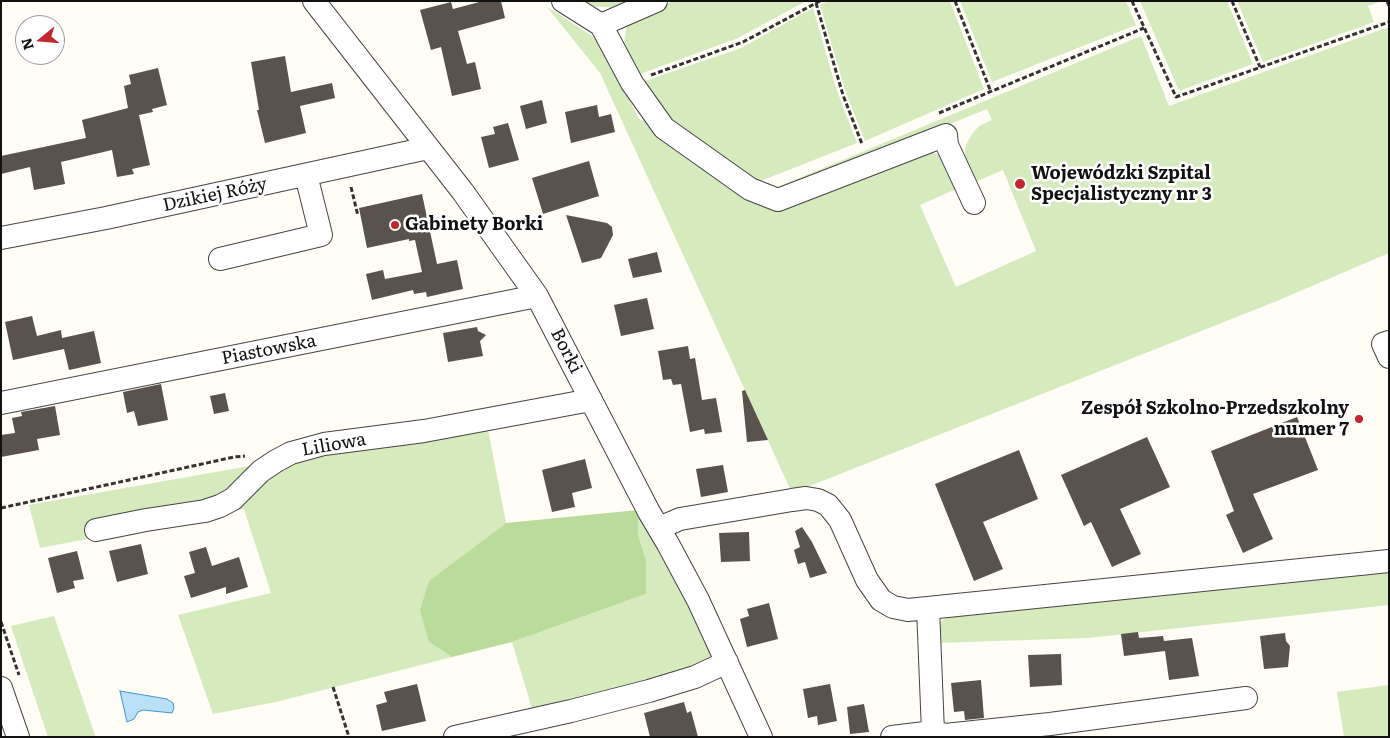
<!DOCTYPE html>
<meta charset="utf-8">
<style>
body{margin:0}
#map{position:relative;width:1390px;height:738px;overflow:hidden;background:#fffdf5;font-family:Literata,serif}
canvas{display:block}
.frame{position:absolute;inset:0;border:2px solid #111;pointer-events:none}
.north{position:absolute;left:15px;top:15px;width:50px;height:50px;box-sizing:border-box;background:#fff;border:1px solid #a0a0a0;border-radius:50%;rotate:253deg;font-size:14px;font-weight:700;line-height:20px;text-align:center;color:#111}
.north::after{content:'';display:block;margin:auto;width:18px;height:22px;background:#c4262e;clip-path:polygon(50% 0,100% 100%,50% 72%,0 100%)}
</style>
<div id="map">
<canvas width="1390" height="738"></canvas>
<div class="frame"></div>
<div class="north">N</div>
</div>
<script>
const c = document.querySelector('canvas').getContext('2d');
c.lineJoin = 'round';
function paint(path, color) { c.fillStyle = color; c.fill(path, 'evenodd'); }
const poly = rows => new Path2D(rows.map(r => 'M' + r).join(''));
function trace(path, color, width, dash) { c.strokeStyle = color; c.lineWidth = width; c.lineCap = dash ? 'butt' : 'round'; c.setLineDash(dash || []); c.stroke(path); }
function drawText(font, color, halo, rows, align = 'center') {
  c.font = font + ' Literata,serif'; c.lineWidth = 5; c.setLineDash([]); c.textBaseline = 'middle'; c.strokeStyle = halo; c.fillStyle = color; for (const [text, x, y, turn = 0] of rows) {
    c.save(); c.translate(x, y); c.rotate((+turn || 0) * Math.PI / 180); c.textAlign = isNaN(turn) ? turn : align; if (halo) c.strokeText(text, 0, 0); c.fillText(text, 0, 0); c.restore();
  }
}
paint(poly([
 [580,1,632,1,619,8,587,6],
 [673,1,806,1,738,38,632,77,624,46,627,21],
 [829,1,950,1,984,89,865,141,846,93,820,5],
 [960,1,1126,1,1136,25,992,82],
 [1140,1,1227,1,1253,64,1179,91],
 [1237,1,1382,1,1368,6,1374,22,1263,62],
 [547,7,591,35,603,48,639,119,648,122,765,206,779,211,918,151,927,150,944,157,961,187,920,205,956,287,1036,251,1003,170,975,182,964,158,966,145,972,134,979,126,992,120,987,109,788,190,768,191,1141,36,1169,106,1389,27,1389,253,1277,301,792,493,600,73],
 [813,8,836,88,857,143,753,184,653,116,636,84,741,48],
 [487,424,506,523,429,582,429,642,452,657,276,702,213,714,178,615,271,593,244,509,40,548,29,505],
 [638,510,718,660,653,683,533,712,512,642,646,594,646,560,638,535],
 [1389,569,1389,605,1088,638,936,643,937,625,951,614],
 [54,616,95,735,96,737,48,737,11,626],
 [1389,685,1389,737,1344,737,1337,692]
]), '#d5ebbd');
paint(poly([
 [638,510,638,535,646,560,646,594,512,642,452,657,429,642,420,610,429,581,506,523]
]), '#b9dc9c');
const water = poly([
 [120,691,167,699,173,703,174,708,172,713,143,710,138,712,134,719,127,722,120,691]
]);
paint(water, '#b9e0f7');
trace(water, '#3f96cf', 1);
paint(poly([
 [483,1,501,1,505,18,458,31,467,64,475,62,481,89,452,96,441,47,431,50,420,10,451,2,453,9],
 [285,56,291,92,332,83,335,98,300,106,306,133,265,143,257,110,259,110,251,62],
 [158,68,167,105,152,109,153,112,139,115,150,165,132,169,134,174,117,177,112,150,61,162,65,184,34,190,30,167,1,174,1,156,86,138,82,120,128,108,124,86,131,84,129,75],
 [542,100,547,123,526,129,520,106],
 [597,105,599,117,611,114,615,132,571,143,565,112],
 [508,123,519,160,489,168,481,137,495,134,493,127],
 [589,161,599,196,543,214,532,178],
 [422,194,437,264,457,260,463,289,427,297,426,292,414,294,413,290,372,300,366,274,383,270,385,279,422,272,415,240,409,241,409,239,367,248,359,208],
 [566,215,607,223,612,227,613,235,601,258,582,263],
 [657,252,662,272,633,278,628,259],
 [647,298,654,329,621,336,614,305],
 [32,316,37,336,61,330,62,338,94,331,101,363,69,370,64,349,13,360,5,322],
 [477,327,478,331,486,335,480,341,483,356,448,362,443,333],
 [688,346,690,359,695,358,702,400,716,398,722,432,705,434,704,429,690,432,681,384,673,385,671,379,663,380,658,351],
 [161,384,168,420,138,426,134,411,127,413,123,392],
 [745,390,768,440,747,442,742,391],
 [225,393,229,411,214,414,210,396],
 [55,406,60,435,37,439,39,450,1,457,1,435,15,433,12,418,22,416,21,412],
 [1297,417,1318,470,1253,494,1273,539,1243,553,1226,515,1234,511,1211,451],
 [1147,437,1170,487,1120,509,1141,554,1112,567,1091,522,1084,526,1061,475],
 [1019,450,1038,499,983,522,1003,569,974,581,935,484],
 [585,459,592,488,572,493,575,507,552,512,542,470],
 [723,465,728,492,701,497,696,469],
 [802,527,812,542,827,573,810,578,805,562,798,564,794,550,800,547,795,531],
 [749,532,750,561,721,562,719,533],
 [141,544,148,574,117,582,109,551],
 [206,547,212,566,239,557,248,587,226,594,226,587,191,598,184,576,195,573,189,552],
 [77,551,84,579,73,581,75,588,57,593,48,558],
 [769,603,778,639,747,647,740,619,749,616,747,609],
 [1138,632,1139,638,1163,636,1164,641,1192,638,1199,676,1169,680,1165,651,1124,656,1121,634],
 [1285,633,1286,641,1290,646,1288,667,1264,669,1260,636],
 [1061,654,1062,685,1030,687,1028,655],
 [981,680,984,718,965,720,964,711,954,712,951,683],
 [417,684,426,721,382,731,376,705,387,702,384,692],
 [830,684,837,721,818,725,817,716,808,718,803,689],
 [684,702,687,713,691,711,698,737,650,737,644,713],
 [864,704,869,732,850,734,847,707]
]), '#5a524d');
const minor = poly([
 [314,1,463,192,537,296,649,512,668,544,698,600,761,737],
 [563,1,601,25,632,83,664,128,750,189,778,200,946,135,947,145,974,203],
 [601,25,656,1],
 [1,238,106,218,428,148],
 [220,259,321,235,306,175],
 [1389,342,1383,344,1389,357],
 [1,403,537,296],
 [659,528,680,519,792,500,806,498,818,500,828,505,840,520,867,580,881,600,893,607,908,610,1389,561],
 [96,530,146,520,205,511,220,506,233,499,261,471,276,461,291,453,324,444,424,431,591,400],
 [1,688,18,737],
 [933,732,945,735,1050,724,1246,698],
 [455,737,571,711,649,691,695,677,727,662],
 [892,737,933,732,928,608]
]);
trace(minor, '#444', 24);
trace(poly([
 [955,1,991,92],
 [1132,1,1176,97,1389,22],
 [1232,1,1260,67],
 [1387,1,1389,6],
 [816,3,843,95,862,144],
 [651,75,743,42,820,1],
 [939,113,1144,28],
 [351,187,358,216],
 [1,508,234,457,245,456],
 [1,622,19,675],
 [333,687,349,737]
]), '#333', 3, [5, 2.5]);
trace(minor, '#fff', 22);
for (const [x, y, r, color] of [
 [1020,184,6,"#c4262e"],
 [395,225,5,"#c4262e"],
 [1359,419,5,"#c4262e"]
]) { const dot = new Path2D(); dot.arc(x, y, r, 0, 2 * Math.PI); c.fillStyle = color; c.fill(dot); trace(dot, '#fff', 2); }
drawText('bold 18px', '#111', '#fff', [
 ["Wojewódzki Szpital",1031,174],
 ["Specjalistyczny nr 3",1031,195],
 ["Gabinety Borki",405,225],
 ["Zespół Szkolno-Przedszkolny",1349,409,"right"],
 ["numer 7",1349,430,"right"]
], 'left');
drawText('18px', '#111', '#fff', [
 ["Dzikiej Róży",215,195,-12],
 ["Piastowska",269,350,-11],
 ["Borki",566,351,63],
 ["Liliowa",334,445,-10]
]);
</script>
